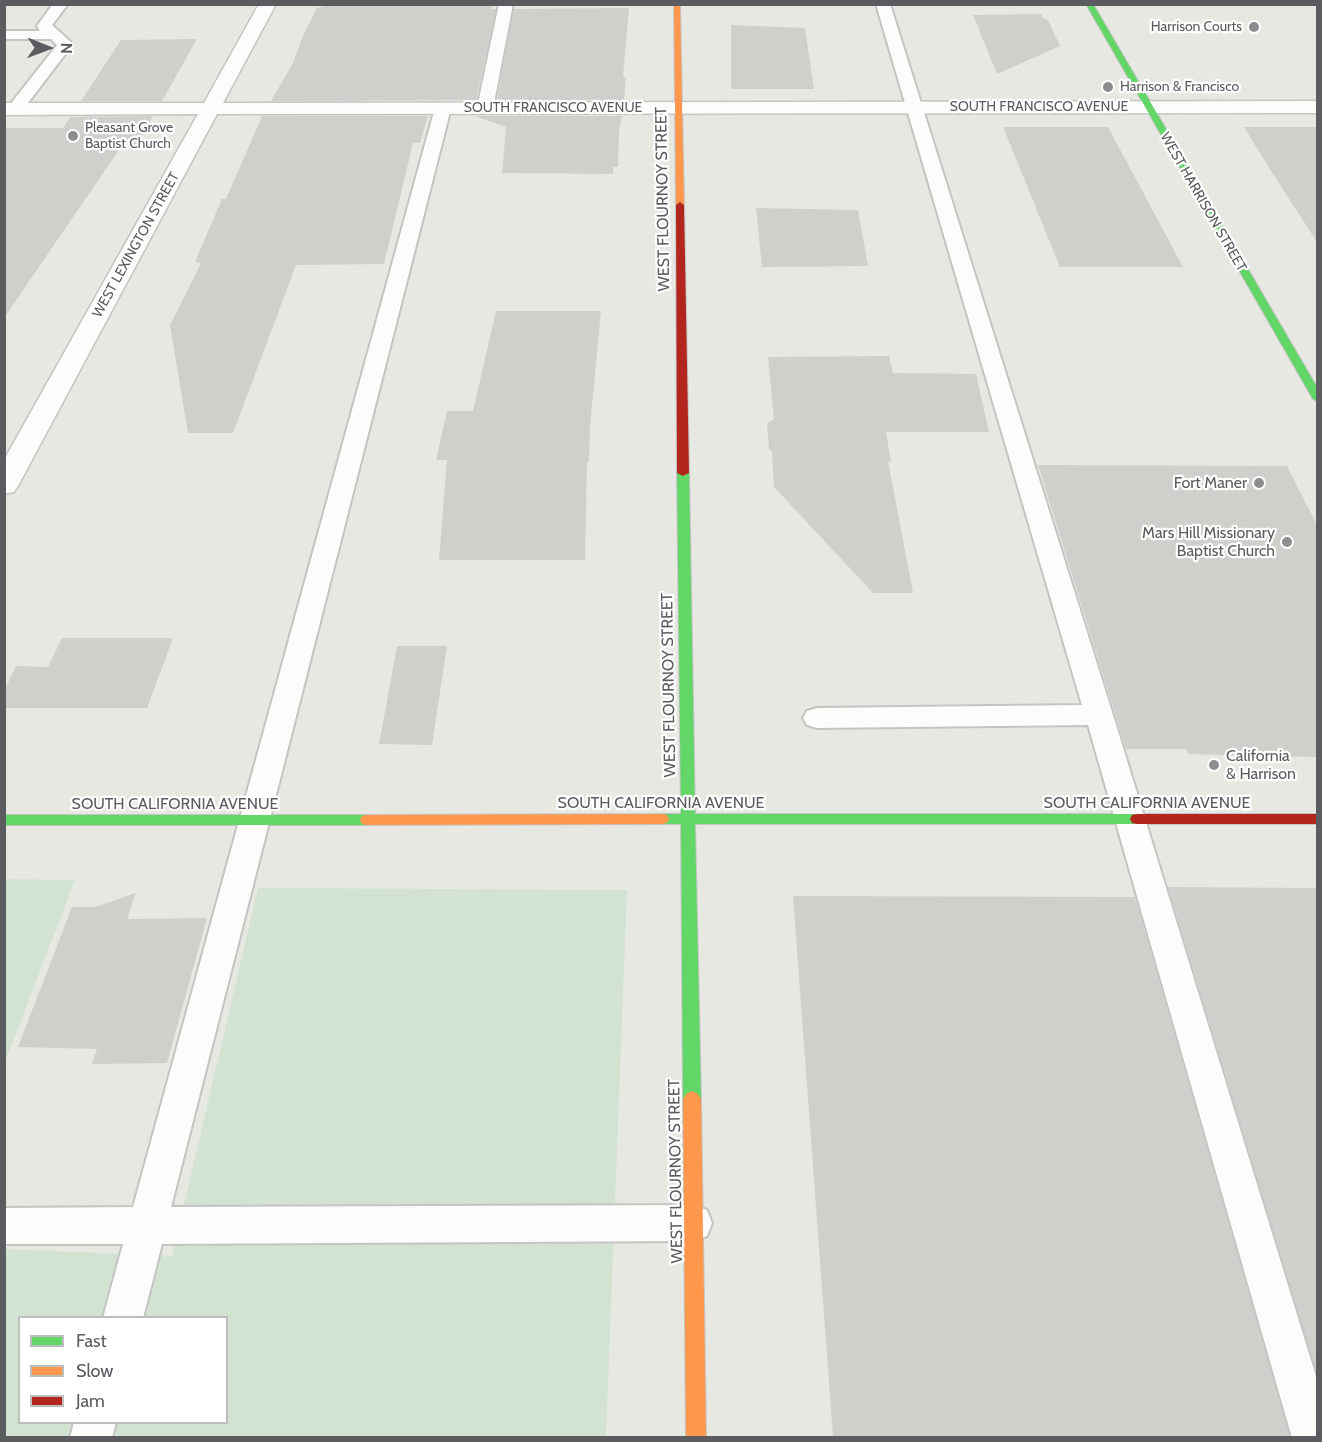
<!DOCTYPE html>
<style>
body{margin:0}
#map{position:relative;width:1322px;height:1442px;overflow:hidden;background:#e8e8e3;font-family:Cabin,sans-serif}
canvas{display:block}
.frame{position:absolute;inset:0;border:6px solid #5a5c60;pointer-events:none}
.legend{position:absolute;left:18px;top:1316px;width:210px;height:108px;box-sizing:border-box;background:#fff;border:2px solid #bdbebf;margin:0;padding:8px 10px;list-style:none;font-size:18px;color:#5a5c60}
.legend li{display:flex;align-items:center;gap:12px;height:30px}
.legend b{width:30px;border:2px solid #bdbebf}
.north{position:absolute;left:18px;top:18px;width:60px;height:60px;-webkit-text-stroke:4px #fff;paint-order:stroke;rotate:91deg;font-size:16px;font-weight:700;line-height:24px;text-align:center;color:#5a5c60}
.north::after{content:'';display:block;margin:auto;width:21px;height:27px;background:#5a5c60;clip-path:polygon(50% 0,100% 100%,50% 72%,0 100%)}
</style>
<div id="map">
<canvas width="1322" height="1442"></canvas>
<div class="frame"></div>
<ul class="legend">
<li><b style="height:8px;background:#63d668"></b>Fast</li>
<li><b style="height:8px;background:#ff974d"></b>Slow</li>
<li><b style="height:8px;background:#b3261e"></b>Jam</li>
</ul>
<div class="north">N</div>
</div>
<script>
const c = document.querySelector('canvas').getContext('2d');
c.lineJoin = 'round';
function paint(path, color) { c.fillStyle = color; c.fill(path, 'evenodd'); }
const poly = rows => new Path2D(rows.map(r => 'M' + r).join(''));
function trace(path, color, width, dash) { c.strokeStyle = color; c.lineWidth = width; c.lineCap = dash ? 'butt' : 'round'; c.setLineDash(dash || []); c.stroke(path); }
function drawText(font, color, halo, rows, align = 'center') {
  c.font = font + ' Cabin,sans-serif'; c.lineWidth = 4.5; c.setLineDash([]); c.textBaseline = 'middle'; c.strokeStyle = halo; c.fillStyle = color; for (const [text, x, y, turn = 0] of rows) {
    c.save(); c.translate(x, y); c.rotate((+turn || 0) * Math.PI / 180); c.textAlign = isNaN(turn) ? turn : align; if (halo) c.strokeText(text, 0, 0); c.fillText(text, 0, 0); c.restore();
  }
}
paint(poly([
 [5,879,75,880,5,1062,4,879],
 [258,888,627,890,606,1437,5,1438,5,1249,172,1256],
 [20,1318,226,1318,226,1422,20,1422]
]), '#d2e3d1');
paint(poly([
 [331,4,493,4,491,9,496,9,476,100,271,101,292,65,303,36,317,8],
 [629,8,623,77,626,77,624,100,497,100,514,9],
 [1041,14,1043,18,1048,20,1060,46,997,74,973,15],
 [731,25,805,28,814,89,731,89],
 [197,39,162,101,81,101,121,40],
 [153,116,137,144,123,144,4,318,4,128,63,128,70,117],
 [262,116,428,116,420,143,413,143,384,264,296,265,233,433,188,433,170,325,201,263,195,262,222,199,226,199],
 [475,116,622,116,619,130,618,167,613,167,613,174,502,173,506,127],
 [1003,127,1108,127,1183,267,1060,267],
 [1244,127,1317,127,1317,242,1271,171],
 [756,208,858,210,868,266,762,267],
 [496,311,601,311,590,426,589,462,587,462,585,560,439,560,447,460,436,460,447,411,473,411],
 [889,356,893,373,976,374,989,432,886,432,891,462,888,461,913,593,873,593,774,487,772,451,769,449,767,423,774,419,768,357],
 [1038,465,1287,466,1317,525,1317,757,1188,754,1187,749,1126,749],
 [62,638,173,638,147,708,4,708,4,691,16,666,48,667],
 [397,646,447,646,432,745,379,744],
 [1168,887,1317,888,1317,1374],
 [136,893,127,919,207,918,167,1063,92,1064,97,1049,18,1047,72,907,95,907],
 [793,896,1135,897,1290,1437,833,1437]
]), '#cfcfcc');
const lane = poly([
 [53,4,68,4,52,25,73,44,21,112,9,112,7,109,9,106,57,45,51,39,4,39,4,31,40,31,37,26,53,4],
 [499,4,513,4,493,108,485,113,477,108,499,4],
 [876,4,890,4,1113,715,1318,1383,1318,1438,1292,1438,1088,725,817,728,807,725,803,718,807,711,817,708,1082,705,876,4],
 [443,103,451,108,171,1207,693,1205,707,1210,712,1223,707,1236,693,1241,162,1244,143,1318,103,1318,123,1244,4,1244,4,1208,133,1207,435,108,443,103],
 [74,1422,116,1422,112,1438,70,1438,74,1422]
]);
const street = poly([
 [259,4,276,4,223,103,1318,101,1318,113,217,114,18,486,14,492,4,494,4,460,198,114,4,115,4,103,204,103,259,4]
]);
const fast = poly([
 [1086,4,1093,4,1318,389,1318,402,1313,399,1086,4],
 [683,470,689,473,695,814,1137,814,1142,815,1144,819,1142,823,1137,824,695,824,701,1099,698,1104,692,1107,686,1104,683,1099,681,824,662,824,657,823,655,819,657,815,662,814,681,814,677,473,683,470],
 [4,815,367,815,372,816,374,820,372,824,367,825,4,825,4,815]
]);
const slow = poly([
 [674,4,680,4,684,205,680,208,676,205,674,4],
 [662,814,667,815,669,819,667,823,662,824,367,825,362,824,360,820,362,816,367,815,662,814],
 [692,1091,698,1094,701,1099,706,1438,686,1438,683,1099,686,1094,692,1091]
]);
const jam = poly([
 [680,202,684,205,689,473,683,476,677,473,676,205,680,202],
 [1137,814,1318,814,1318,824,1137,824,1132,823,1130,819,1132,815,1137,814]
]);
trace(lane, '#c4c4c4', 4);
trace(street, '#c4c4c4', 3);
trace(fast, '#c4c4c4', 2);
trace(slow, '#c4c4c4', 2);
trace(jam, '#c4c4c4', 2);
paint(lane, '#fcfcfb');
paint(street, '#fcfcfb');
paint(fast, '#63d668');
paint(slow, '#ff974d');
paint(jam, '#b3261e');
for (const [x, y, r, color] of [
 [1254,27,6,"#8c8d8e"],
 [1108,87,6,"#8c8d8e"],
 [73,136,6,"#8c8d8e"],
 [1259,483,6,"#8c8d8e"],
 [1287,542,6,"#8c8d8e"],
 [1214,765,6,"#8c8d8e"]
]) { const dot = new Path2D(); dot.arc(x, y, r, 0, 2 * Math.PI); c.fillStyle = color; c.fill(dot); trace(dot, '#fff', 2); }
drawText('14px', '#5a5c60', '#fff', [
 ["Harrison Courts",1242,27,"right"],
 ["Harrison & Francisco",1120,87],
 ["Pleasant Grove",85,128],
 ["Baptist Church",85,144]
], 'left');
drawText('14px', '#5a5c60', '#fff', [
 ["SOUTH FRANCISCO AVENUE",1039,107],
 ["SOUTH FRANCISCO AVENUE",553,108],
 ["WEST HARRISON STREET",1203,202,60],
 ["WEST LEXINGTON STREET",136,245,-61]
]);
drawText('16px', '#5a5c60', '#fff', [
 ["WEST FLOURNOY STREET",663,199,-91],
 ["WEST FLOURNOY STREET",669,685,-91],
 ["SOUTH CALIFORNIA AVENUE",661,803],
 ["SOUTH CALIFORNIA AVENUE",1147,803],
 ["SOUTH CALIFORNIA AVENUE",175,804],
 ["WEST FLOURNOY STREET",676,1171,-91]
]);
drawText('16px', '#5a5c60', '#fff', [
 ["Fort Maner",1247,483],
 ["Mars Hill Missionary",1275,533],
 ["Baptist Church",1275,551],
 ["California",1226,756,"left"],
 ["& Harrison",1226,774,"left"]
], 'right');
</script>
